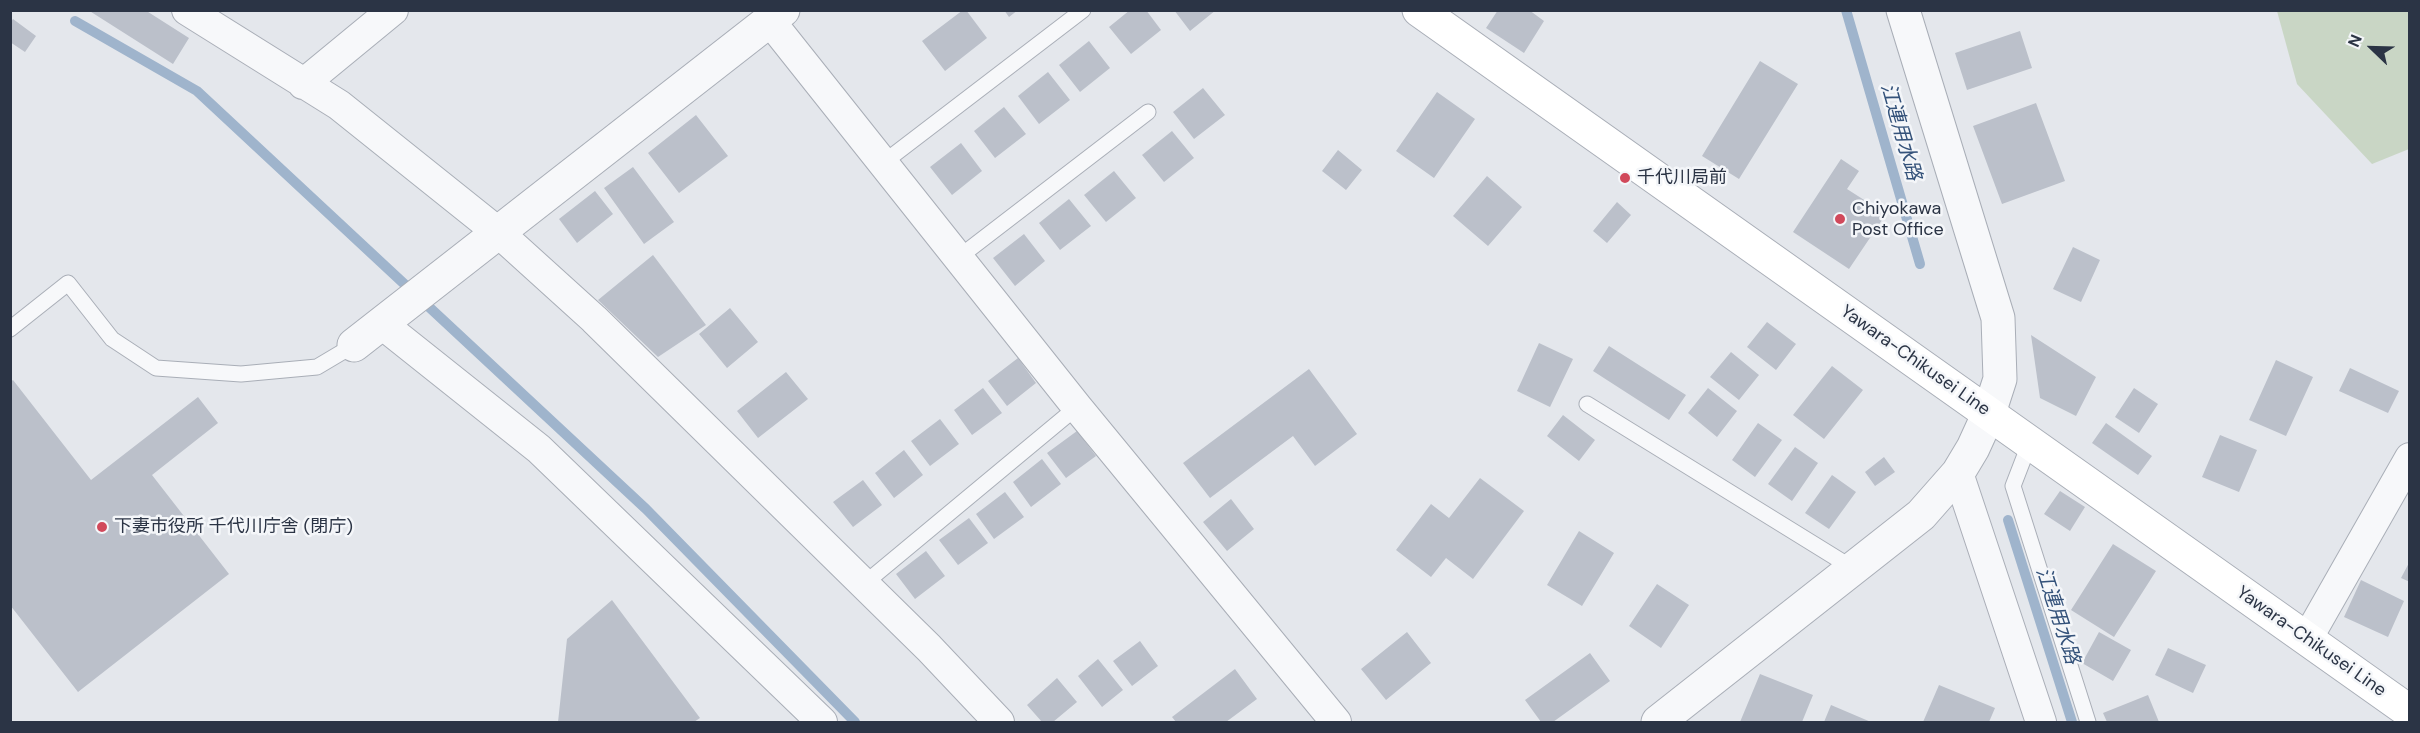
<!DOCTYPE html>
<meta charset="utf-8">
<style>
body{margin:0}
#map{position:relative;width:2420px;height:733px;overflow:hidden;background:#e4e7ec;font-family:"DM Sans",sans-serif}
canvas{display:block}
.frame{position:absolute;inset:0;border:12px solid #2b3445;pointer-events:none}
.north{position:absolute;left:2342px;top:18px;width:60px;height:60px;-webkit-text-stroke:4px #f4f6f9;paint-order:stroke;rotate:293deg;font-size:16px;font-weight:700;line-height:24px;text-align:center;color:#2b3445}
.north::after{content:'';display:block;margin:auto;width:21px;height:27px;background:#2b3445;clip-path:polygon(50% 0,100% 100%,50% 72%,0 100%)}
</style>
<div id="map">
<canvas width="2420" height="733"></canvas>
<div class="frame"></div>
<div class="north">N</div>
</div>
<script>
const c = document.querySelector('canvas').getContext('2d');
c.lineJoin = 'round';
function paint(path, color) { c.fillStyle = color; c.fill(path, 'evenodd'); }
const poly = rows => new Path2D(rows.map(r => 'M' + r).join(''));
function trace(path, color, width, dash) { c.strokeStyle = color; c.lineWidth = width; c.lineCap = dash ? 'butt' : 'round'; c.setLineDash(dash || []); c.stroke(path); }
function drawText(font, color, halo, rows, align = 'center') {
  c.font = font + ' "DM Sans","Noto Sans JP",sans-serif'; c.lineWidth = 5; c.setLineDash([]); c.textBaseline = 'middle'; c.strokeStyle = halo; c.fillStyle = color; for (const [text, x, y, turn = 0] of rows) {
    c.save(); c.translate(x, y); c.rotate((+turn || 0) * Math.PI / 180); c.textAlign = isNaN(turn) ? turn : align; if (halo) c.strokeText(text, 0, 0); c.fillText(text, 0, 0); c.restore();
  }
}
paint(poly([
 [2277,11,2409,11,2409,149,2372,164,2297,84]
]), '#c9d6c5');
trace(poly([
 [1846,10,1920,264],
 [75,21,197,91,646,509,855,722],
 [2008,520,2072,722]
]), '#9fb4cc', 10);
paint(poly([
 [88,10,145,10,189,38,173,64],
 [963,10,966,10,987,38,945,71,922,41],
 [1004,10,1018,10,1009,17],
 [1130,10,1146,10,1161,30,1131,54,1109,27],
 [1174,10,1216,10,1190,31],
 [1498,10,1529,10,1544,21,1524,53,1486,28],
 [13,19,36,36,25,52,10,42,10,23],
 [2020,31,2032,68,1967,90,1955,53],
 [1089,41,1110,68,1080,92,1059,65],
 [1760,61,1798,84,1739,179,1702,156],
 [1048,72,1070,100,1039,124,1018,96],
 [1203,88,1225,115,1194,139,1173,112],
 [1437,92,1475,119,1434,178,1396,151],
 [2036,103,2065,181,2002,204,1973,126],
 [1004,107,1026,134,995,158,974,131],
 [696,115,728,156,679,193,648,153],
 [1172,131,1194,158,1164,182,1142,155],
 [961,143,982,171,952,195,930,167],
 [1338,150,1362,170,1346,190,1322,171],
 [1841,159,1859,171,1847,189,1886,214,1849,269,1793,232],
 [633,167,674,222,644,244,604,188],
 [1114,171,1136,198,1106,222,1084,195],
 [1487,176,1522,207,1488,246,1453,216],
 [595,191,613,214,577,243,559,219],
 [1069,199,1091,226,1060,250,1039,223],
 [1617,202,1631,215,1607,243,1593,231],
 [1024,234,1045,261,1015,286,993,258],
 [2073,247,2100,260,2081,302,2053,289],
 [653,255,706,325,658,357,598,300],
 [730,308,758,342,727,368,699,334],
 [1767,322,1796,344,1776,370,1747,347],
 [2031,335,2096,377,2076,416,2040,398],
 [1539,343,1573,359,1550,407,1517,391],
 [1609,346,1686,395,1669,420,1593,371],
 [1731,352,1759,375,1739,400,1710,377],
 [1018,358,1036,383,1007,406,988,381],
 [2276,360,2313,377,2286,436,2249,420],
 [1832,366,1863,390,1824,439,1793,415],
 [2350,368,2399,391,2388,413,2339,391],
 [1309,369,1357,434,1315,466,1293,436,1210,498,1183,463],
 [786,372,808,399,758,438,737,411],
 [13,380,91,480,198,397,218,423,152,475,229,574,78,692,10,605,10,382],
 [983,388,1002,413,972,435,954,410],
 [1708,388,1737,411,1717,437,1688,413],
 [2134,388,2158,404,2139,433,2115,417],
 [1563,415,1595,440,1579,461,1547,436],
 [940,419,959,444,930,466,911,441],
 [1758,423,1782,440,1755,477,1732,460],
 [2106,423,2152,456,2138,475,2092,443],
 [1077,431,1096,456,1066,478,1047,453],
 [2220,435,2257,450,2239,492,2202,477],
 [1795,447,1818,463,1792,501,1768,484],
 [904,450,923,475,894,498,875,473],
 [1884,457,1895,472,1875,486,1865,472],
 [1042,459,1061,484,1031,507,1013,482],
 [1832,475,1856,492,1829,529,1805,513],
 [1480,478,1524,511,1473,579,1446,558,1431,577,1396,550,1431,504,1449,518],
 [863,480,882,505,853,527,833,502],
 [2060,491,2085,507,2070,531,2044,514],
 [1005,492,1024,517,994,539,976,514],
 [1231,499,1254,529,1227,551,1203,522],
 [969,518,988,543,958,565,939,540],
 [1579,531,1614,553,1582,606,1547,585],
 [2113,544,2156,571,2114,637,2071,610],
 [926,551,945,576,915,599,896,574],
 [2410,561,2410,582,2401,578],
 [2361,580,2404,601,2388,637,2344,617],
 [1657,584,1689,605,1661,648,1629,626],
 [612,600,700,718,694,722,558,722,567,639],
 [1407,632,1431,663,1386,700,1361,669],
 [2099,632,2131,650,2113,681,2082,663],
 [1140,641,1158,666,1132,686,1113,661],
 [2168,648,2206,665,2193,693,2155,675],
 [1590,653,1610,681,1553,722,1541,722,1525,700],
 [1098,659,1123,690,1102,707,1078,676],
 [1235,669,1257,699,1226,722,1176,722,1172,717],
 [1760,674,1813,695,1802,722,1740,722],
 [1057,678,1077,702,1053,722,1042,722,1027,705],
 [1939,685,1995,708,1989,722,1923,722],
 [2148,695,2159,722,2107,722,2103,713],
 [1831,705,1871,722,1824,722]
]), '#bbc0ca');
const service = poly([
 [883,163,1083,10],
 [958,258,1148,112],
 [10,329,68,283,112,339,156,368,241,374,317,367,354,345],
 [1587,404,1854,569],
 [2030,442,2013,486,2088,722],
 [864,584,1077,407]
]);
const minor = poly([
 [187,10,339,105,499,233,594,319,929,648,999,722],
 [770,21,1077,407,1336,722],
 [303,84,393,10],
 [382,324,539,449,822,722],
 [1958,473,2041,722],
 [2307,639,2410,458]
]);
const tertiary = poly([
 [354,345,783,10],
 [1658,722,1921,515,1958,473,1973,448,1989,413,2000,379,1998,318,1903,10]
]);
const secondary = poly([
 [1419,10,2410,712]
]);
trace(service, '#a9aeb7', 17);
trace(minor, '#a9aeb7', 32);
trace(tertiary, '#a9aeb7', 35);
trace(secondary, '#a9aeb7', 35);
trace(service, '#f7f8fa', 15);
trace(minor, '#f7f8fa', 30);
trace(tertiary, '#f7f8fa', 33);
trace(secondary, '#fff', 33);
for (const [x, y, r, color] of [
 [1625,178,6,"#d1495b"],
 [1840,219,6,"#d1495b"],
 [102,527,6,"#d1495b"]
]) { const dot = new Path2D(); dot.arc(x, y, r, 0, 2 * Math.PI); c.fillStyle = color; c.fill(dot); trace(dot, '#f4f6f9', 2); }
drawText('18px', '#2b3445', '#f4f6f9', [
 ["千代川局前",1637,178],
 ["Chiyokawa",1852,209],
 ["Post Office",1852,230],
 ["下妻市役所 千代川庁舎 (閉庁)",114,527]
], 'left');
drawText('18px', '#2b3445', '#f4f6f9', [
 ["Yawara-Chikusei Line",1915,361,35],
 ["Yawara-Chikusei Line",2311,642,35]
]);
drawText('italic 20px', '#34527a', '#f4f6f9', [
 ["江連用水路",1900,132,74],
 ["江連用水路",2057,616,72]
]);
</script>
